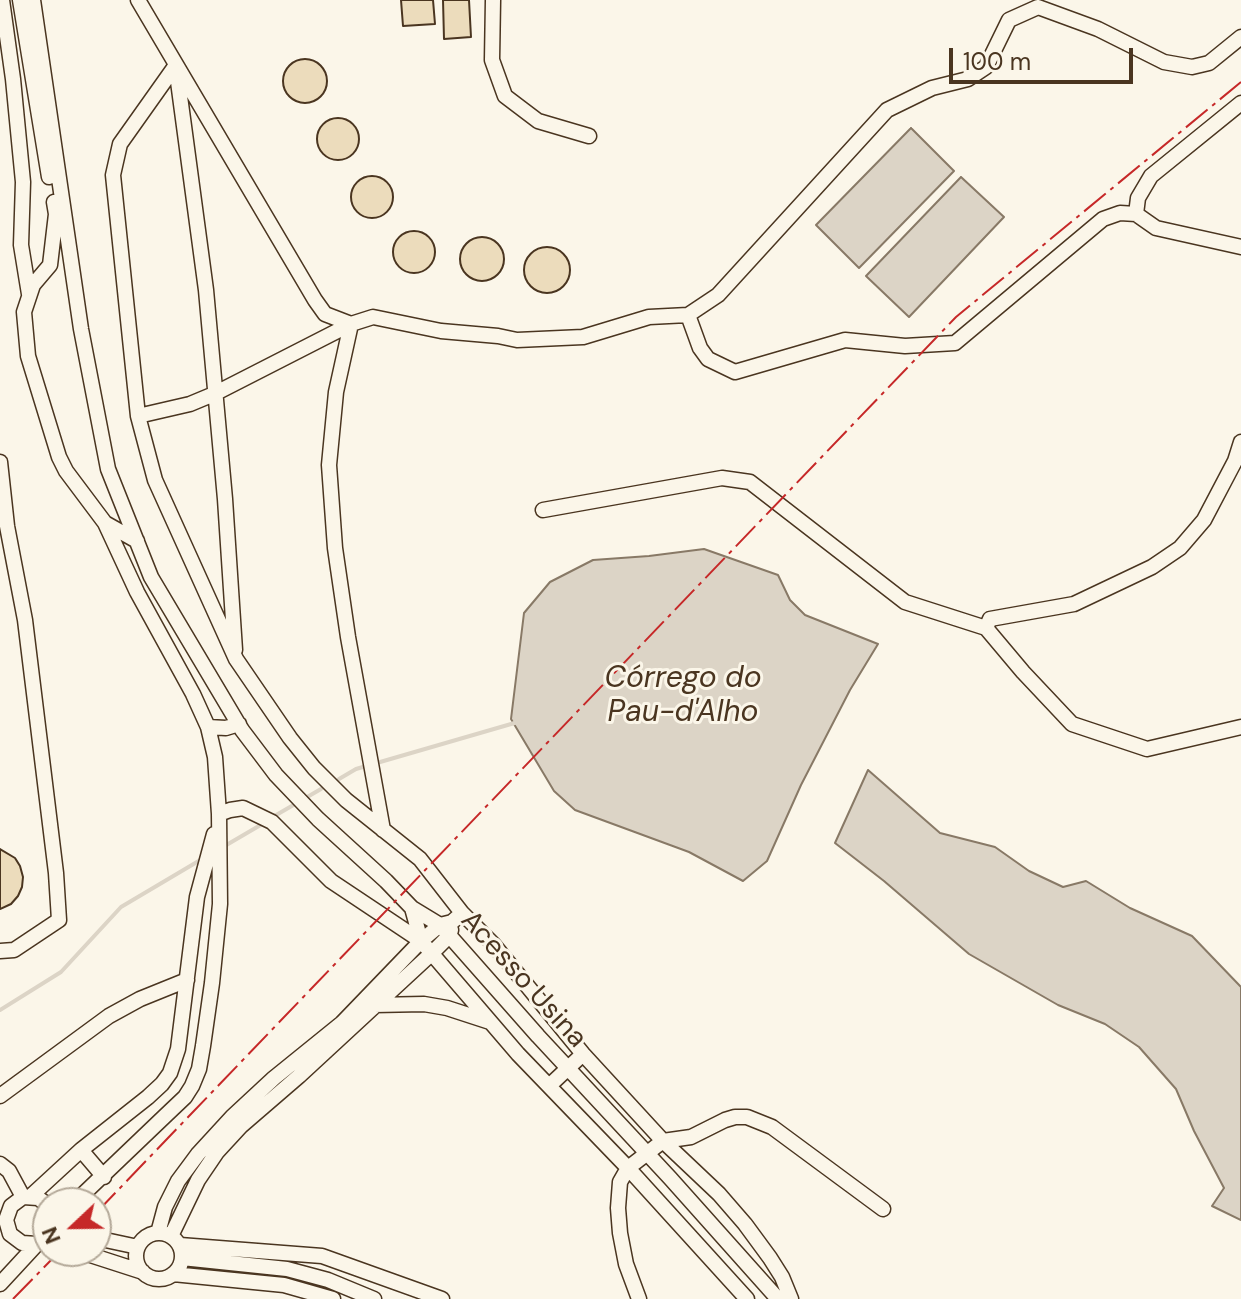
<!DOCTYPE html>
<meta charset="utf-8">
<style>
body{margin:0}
#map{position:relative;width:1241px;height:1299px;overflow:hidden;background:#fbf6e9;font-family:"DM Sans",sans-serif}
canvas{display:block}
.north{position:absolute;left:32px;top:1187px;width:80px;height:80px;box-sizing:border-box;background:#fbf6e9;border:2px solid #b4a999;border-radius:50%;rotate:248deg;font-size:22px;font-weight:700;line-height:32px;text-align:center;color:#4a3520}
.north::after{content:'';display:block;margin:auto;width:28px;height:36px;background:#c62828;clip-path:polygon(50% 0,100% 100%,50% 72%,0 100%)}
.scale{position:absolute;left:949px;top:48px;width:184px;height:36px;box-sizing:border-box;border:4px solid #4a3520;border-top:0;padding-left:10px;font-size:24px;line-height:28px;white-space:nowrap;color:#4a3520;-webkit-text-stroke:6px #fbf6e9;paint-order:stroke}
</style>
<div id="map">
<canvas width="1241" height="1299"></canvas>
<div class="north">N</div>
<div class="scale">100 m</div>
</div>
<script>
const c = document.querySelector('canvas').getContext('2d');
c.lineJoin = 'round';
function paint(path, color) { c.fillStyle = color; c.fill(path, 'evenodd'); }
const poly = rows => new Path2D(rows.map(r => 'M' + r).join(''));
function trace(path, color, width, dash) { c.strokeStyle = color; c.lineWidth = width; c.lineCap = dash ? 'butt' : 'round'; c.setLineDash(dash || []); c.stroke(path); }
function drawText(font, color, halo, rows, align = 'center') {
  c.font = font + ' "DM Sans",sans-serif'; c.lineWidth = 6; c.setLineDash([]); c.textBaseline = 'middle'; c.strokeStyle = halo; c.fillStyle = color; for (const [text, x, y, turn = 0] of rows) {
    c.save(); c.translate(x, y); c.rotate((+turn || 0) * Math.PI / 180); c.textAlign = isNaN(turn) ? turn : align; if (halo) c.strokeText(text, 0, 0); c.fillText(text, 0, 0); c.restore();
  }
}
const water = poly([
 [911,128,954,171,859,268,816,225,911,128],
 [961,177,1004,217,909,317,866,276,961,177],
 [704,549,778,575,790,600,805,615,878,644,850,690,801,785,767,861,743,881,689,852,575,810,554,791,511,719,524,613,550,582,593,560,649,556,704,549],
 [868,770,940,833,995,847,1029,871,1063,887,1086,881,1130,908,1192,936,1241,987,1241,1220,1212,1206,1224,1188,1194,1131,1176,1089,1139,1047,1105,1024,1058,1005,969,954,884,881,835,843,868,770]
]);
paint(water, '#dcd4c6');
trace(water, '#887966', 2);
trace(poly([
 [339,779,356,769,518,722],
 [271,818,321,789],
 [223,847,264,823],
 [0,1010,61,972,121,907,202,859]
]), '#dcd4c6', 4);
const building = poly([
 [401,0,433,0,435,24,403,26,401,0],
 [443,0,469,0,471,37,444,39,443,0],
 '283 81a22 22 0 1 1 44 0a22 22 0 1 1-44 0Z',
 '317 139a21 21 0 1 1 42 0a21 21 0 1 1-42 0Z',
 '351 197a21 21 0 1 1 42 0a21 21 0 1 1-42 0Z',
 '393 252a21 21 0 1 1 42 0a21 21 0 1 1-42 0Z',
 '460 259a22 22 0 1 1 44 0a22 22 0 1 1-44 0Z',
 '524 270a23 23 0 1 1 46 0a23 23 0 1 1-46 0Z',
 [0,849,15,858,20,866,23,877,22,887,18,896,11,904,0,909,0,849]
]);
paint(building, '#ecdcbc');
trace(building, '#4a3520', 2);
const minor = poly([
 [2,0,13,79,23,182,21,245,29,294],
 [20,0,49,177],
 [33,0,81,329,108,469,151,577,242,730,276,775,318,819,386,881,412,908,440,925,538,1036,670,1178,778,1299],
 [138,0,315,300,325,314,351,324,373,317,441,331,498,336,517,340,583,337,649,317,688,315,718,295,887,110,932,88,968,79,986,67,1009,20,1038,7,1098,29,1164,62,1192,67,1209,63,1241,37],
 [493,0,492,60,505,96,538,121,589,136],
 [176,65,120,144,113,175,138,416,155,480,236,659,290,738,314,768,346,800,420,859,462,913,493,944,583,1054,663,1141,719,1194,745,1224,770,1258,782,1277,791,1299],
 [177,74,206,290,225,499,235,650],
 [54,202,56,214,50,265,33,285,24,312,28,356,59,457,66,471,105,523,137,541],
 [1136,214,1138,198,1151,176,1241,103],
 [688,315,700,348,708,359,735,372,845,340,905,346,955,343,1103,219,1120,213,1136,214,1156,228,1241,247],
 [351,324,336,392,329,465,335,548,348,637,383,830],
 [138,416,190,404,214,394,351,324],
 [1241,442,1235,461,1204,520,1180,548,1152,567,1074,604,990,619,986,628,1023,672,1072,724,1147,749,1241,727],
 [0,462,7,526,25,620,56,873,59,920,14,950,0,951],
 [543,510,722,478,750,482,905,602,986,628],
 [208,727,226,728,239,724],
 [219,814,230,810,243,808,272,822,331,881,421,941],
 [412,908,421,941,518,1054,628,1168,747,1299],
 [374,1005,424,1004,447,1008,490,1022],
 [549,1086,583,1054],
 [0,1096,109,1016,140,999,187,980],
 [81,1150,104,1177],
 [0,1164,9,1171,23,1197],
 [31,1196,81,1150,148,1097,162,1084,170,1073,178,1049,197,897,214,834],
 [74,1203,165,1116,185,1097,192,1086,199,1069,203,1046,212,983,220,904,219,814,215,757,208,727,193,694,137,592,105,523],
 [48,1205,38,1198,23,1197,11,1206,6,1220,10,1234,22,1243,37,1244,48,1236],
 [158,1233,165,1207,178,1181,198,1154,232,1117,274,1078,342,1023,421,941,440,925,452,922,462,913],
 '136 1256a23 23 0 1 1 46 0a23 23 0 1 1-46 0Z',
 [171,1236,198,1180,217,1152,241,1126,299,1076,431,954,449,936,451,930],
 [96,1238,138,1247],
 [180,1245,322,1256,442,1299],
 [78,1251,143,1272],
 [182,1258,287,1269,328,1280,374,1299],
 [173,1274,284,1285,333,1299],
 [0,1284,37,1244],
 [639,1299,626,1264,620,1233,618,1208,620,1182,628,1168,663,1141,691,1137,725,1120,735,1117,747,1117,772,1127,883,1209]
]);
trace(minor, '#4a3520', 17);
trace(minor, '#fbf6e9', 14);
trace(poly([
 [96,1213,956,317,1241,82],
 [13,1299,60,1251]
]), '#c62828', 2, [28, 6, 4, 6]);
drawText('28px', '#4a3520', '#fbf6e9', [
 ["Acesso Usina",523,980,48]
]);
drawText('italic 30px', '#4a3520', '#fbf6e9', [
 ["Córrego do",683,679],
 ["Pau-d'Alho",683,713]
]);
</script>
